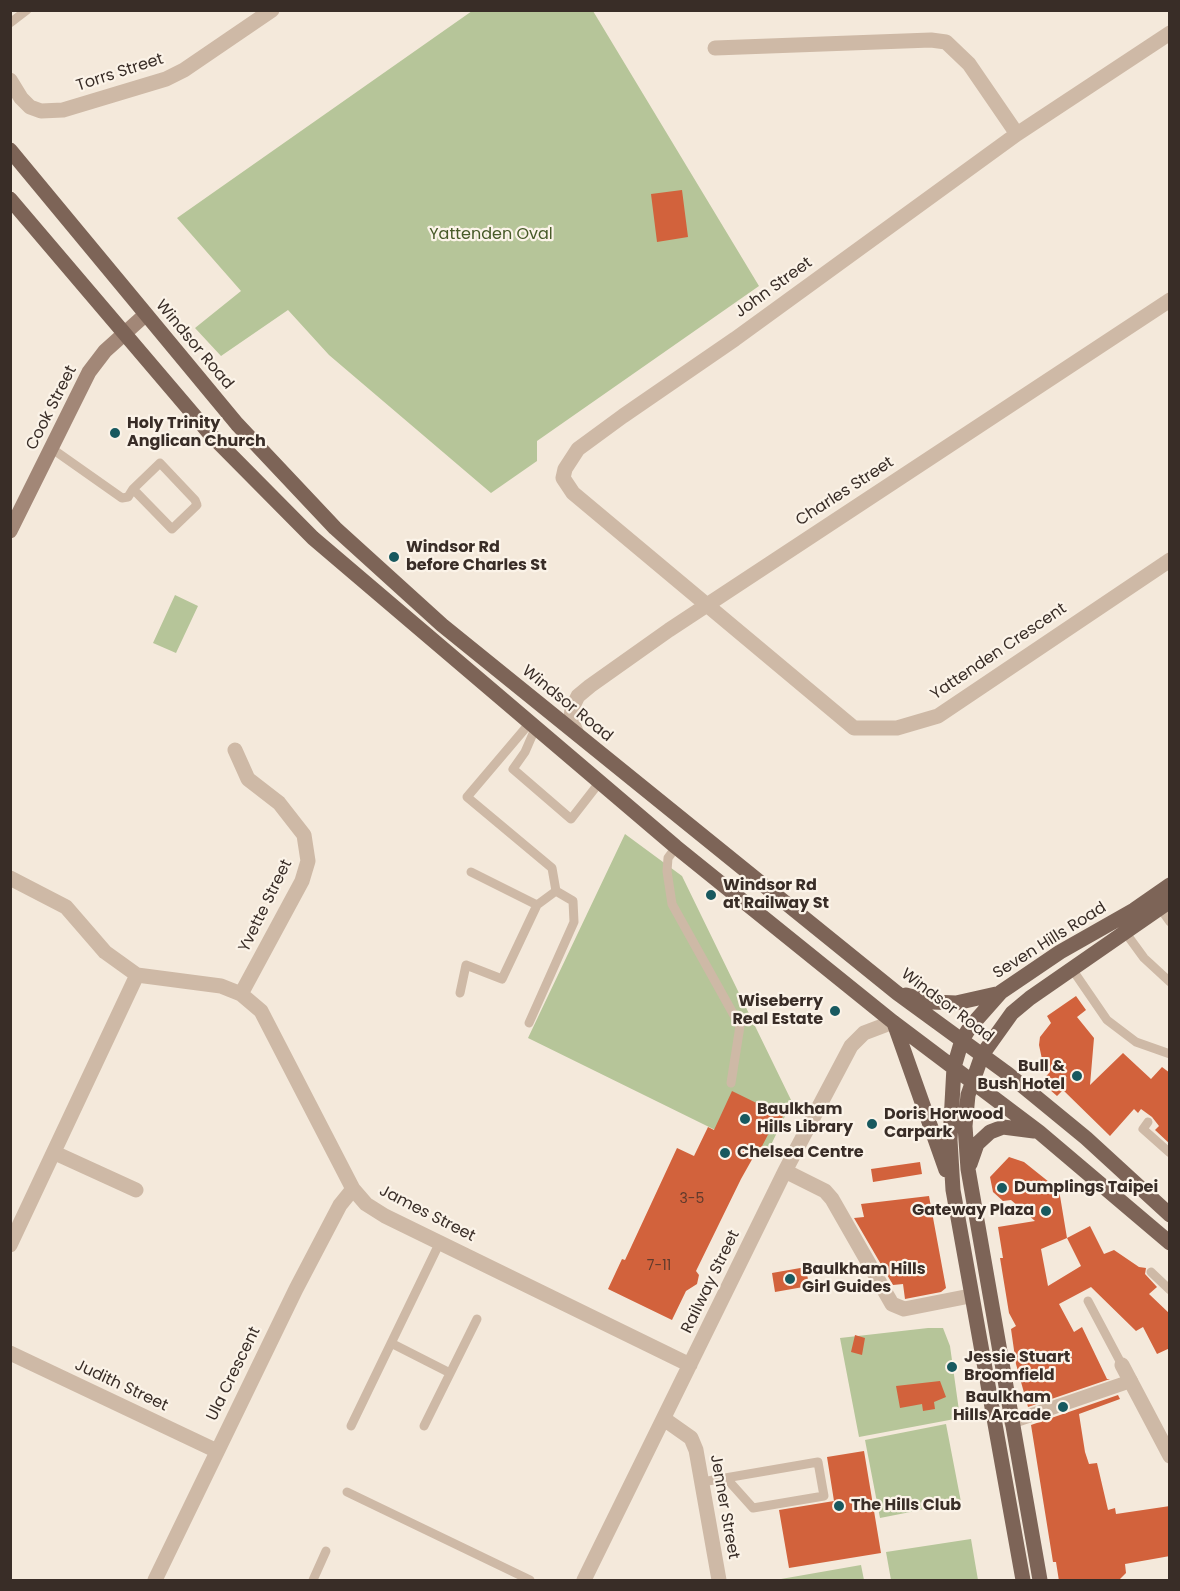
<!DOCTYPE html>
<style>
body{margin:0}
#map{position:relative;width:1180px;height:1591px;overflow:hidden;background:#f4e9db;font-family:Poppins,sans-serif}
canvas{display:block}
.frame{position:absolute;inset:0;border:12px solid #392d27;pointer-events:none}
</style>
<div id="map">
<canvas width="1180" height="1591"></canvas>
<div class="frame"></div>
</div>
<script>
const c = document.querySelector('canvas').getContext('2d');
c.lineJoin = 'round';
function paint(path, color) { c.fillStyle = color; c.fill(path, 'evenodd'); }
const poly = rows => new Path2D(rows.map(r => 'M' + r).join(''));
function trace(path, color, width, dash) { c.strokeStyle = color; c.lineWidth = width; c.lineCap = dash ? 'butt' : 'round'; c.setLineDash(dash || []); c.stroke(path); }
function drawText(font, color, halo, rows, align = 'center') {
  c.font = font + ' Poppins,sans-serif'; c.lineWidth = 4.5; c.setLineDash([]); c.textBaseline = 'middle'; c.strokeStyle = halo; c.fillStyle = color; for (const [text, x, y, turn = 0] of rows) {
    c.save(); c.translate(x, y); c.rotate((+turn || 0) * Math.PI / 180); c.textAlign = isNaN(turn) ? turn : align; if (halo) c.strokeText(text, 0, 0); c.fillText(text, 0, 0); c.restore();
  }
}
paint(poly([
 [472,11,593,11,759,286,537,441,537,461,491,493,329,355,288,310,221,356,195,328,241,291,177,218],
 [175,595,198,606,176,653,153,643],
 [625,834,682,876,792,1102,766,1155,528,1038],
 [928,1328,943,1328,950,1346,960,1418,859,1437,840,1338],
 [946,1424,961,1502,880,1518,865,1440],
 [971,1539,978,1580,891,1580,886,1552],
 [861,1565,864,1580,781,1580,781,1579]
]), '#b6c599');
paint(poly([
 [682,190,688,237,657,242,651,194],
 [1076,996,1086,1010,1077,1017,1094,1038,1090,1085,1123,1053,1151,1079,1162,1067,1170,1073,1170,1144,1155,1130,1159,1126,1152,1117,1141,1109,1138,1113,1134,1109,1110,1136,1063,1090,1057,1096,1041,1082,1049,1073,1043,1064,1039,1045,1040,1037,1051,1023,1047,1016],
 [732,1091,783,1116,776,1132,771,1129,761,1148,759,1147,741,1179,696,1271,699,1275,697,1284,686,1291,672,1320,608,1289,622,1259,625,1260,677,1148,694,1156,708,1127,714,1130],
 [1009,1157,1024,1162,1059,1190,1067,1238,1090,1226,1104,1254,1114,1250,1139,1267,1146,1268,1145,1274,1157,1287,1149,1294,1170,1314,1170,1348,1157,1354,1143,1327,1136,1331,1091,1287,1059,1304,1074,1332,1082,1327,1107,1379,1110,1379,1028,1407,1016,1364,1011,1329,1016,1326,1009,1313,1000,1258,1003,1258,998,1227,1035,1221,1011,1200,1003,1201,993,1192,990,1177],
 [1067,1238,1081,1266,1048,1286,1041,1249],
 [920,1162,922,1174,873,1182,871,1169],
 [929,1196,946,1288,941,1292,905,1299,903,1284,893,1285,854,1218,864,1217,861,1204],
 [806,1267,809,1286,775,1292,772,1273],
 [855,1335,865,1338,862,1355,851,1352],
 [940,1381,946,1397,934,1402,935,1409,923,1411,922,1404,900,1408,896,1386],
 [1118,1395,1120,1399,1079,1414,1085,1452,1089,1464,1097,1463,1108,1510,1115,1508,1116,1514,1170,1506,1170,1556,1125,1564,1126,1573,1118,1581,1059,1581,1056,1562,1053,1562,1031,1425],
 [864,1451,881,1553,789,1568,779,1510,834,1501,827,1457]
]), '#d2623c');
trace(poly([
 [10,23,27,10],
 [51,448,122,498,128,497,133,489,160,463,195,500,197,505,172,529,133,489],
 [529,724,467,797,552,868,556,891,573,901,574,922,529,1023],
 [535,729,525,752,513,769,571,819,599,783],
 [676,847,668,858,667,871,672,904,740,1026,731,1083],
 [471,872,537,905],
 [1160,908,1170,922],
 [1125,932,1144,958,1170,982],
 [1072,969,1107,1020,1136,1042,1170,1054],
 [460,993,466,965,502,979,537,905,556,891],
 [1148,1122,1143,1129,1170,1153],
 [1151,1272,1170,1290],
 [1088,1301,1122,1365],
 [391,1343,450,1373],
 [351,1426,440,1242],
 [424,1426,477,1319],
 [702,1482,818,1462,824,1496,753,1508,727,1479],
 [347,1492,530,1580],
 [313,1580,326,1551]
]), '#ceb9a6', 9);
trace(poly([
 [1011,1422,1131,1381]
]), '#ceb9a6', 14);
trace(poly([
 [1170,33,1017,134,735,339,623,416,578,449,565,469,563,478,573,493,854,728,897,728,938,716,1170,560],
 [715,48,931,40,946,42,969,64,1017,134],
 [10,80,21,98,30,107,41,111,63,110,166,79,184,70,272,10],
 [577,734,571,719,572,708,578,696,590,686,669,630,1170,300],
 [235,750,248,779,279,803,304,835,308,861,302,881,241,994],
 [10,878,66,907,105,952,137,975,221,986,241,994,261,1011,353,1189,366,1204,385,1216,690,1365],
 [55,1153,136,1190],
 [785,1171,825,1191,832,1199,892,1304,904,1309,970,1296],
 [10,1245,137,975],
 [10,1353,217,1451],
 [1122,1365,1170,1456],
 [664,1419,691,1438,696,1450,719,1580],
 [155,1580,296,1289,340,1205,353,1189],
 [584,1580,785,1171,851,1046,864,1033,893,1022]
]), '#ceb9a6', 15);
trace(poly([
 [10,531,89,372,105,351,145,315]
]), '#a28777', 15);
trace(poly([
 [10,150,237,424,335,528,442,625,897,993,1008,1074,1086,1138,1170,1215],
 [10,199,210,434,313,538,676,847,893,1022,1039,1132,1170,1243],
 [906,995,933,1002,956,1003,996,994],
 [894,1023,946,1170],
 [970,1164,977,1144,990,1132,1003,1127,1034,1131],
 [1023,1580,953,1190,950,1140,954,1067,962,1040,970,1027,1001,992,1060,952,1134,910,1170,885],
 [1040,1580,968,1169,965,1126,968,1095,982,1055,1012,1013,1030,998,1170,901]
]), '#7d6457', 15);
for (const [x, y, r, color] of [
 [115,433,6,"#18595f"],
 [394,557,6,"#18595f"],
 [711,895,6,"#18595f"],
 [835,1011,6,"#18595f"],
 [1077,1076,6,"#18595f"],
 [745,1119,6,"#18595f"],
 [872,1124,6,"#18595f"],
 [725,1153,6,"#18595f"],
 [1002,1188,6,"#18595f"],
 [1046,1211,6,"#18595f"],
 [790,1279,6,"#18595f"],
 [952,1367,6,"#18595f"],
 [1063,1407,6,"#18595f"],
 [839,1506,6,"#18595f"]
]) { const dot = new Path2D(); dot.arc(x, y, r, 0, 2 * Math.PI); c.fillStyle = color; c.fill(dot); trace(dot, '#fbf3e8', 2); }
drawText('14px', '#5f3a2c', null, [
 ["3-5",692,1199],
 ["7-11",659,1266]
]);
drawText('16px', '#392d27', '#fbf3e8', [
 ["Torrs Street",120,73,-18],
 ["John Street",774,288,-36],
 ["Windsor Road",194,345,50],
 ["Cook Street",52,408,-63],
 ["Charles Street",845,492,-33],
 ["Yattenden Crescent",999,652,-34],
 ["Windsor Road",567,704,39],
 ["Yvette Street",266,906,-64],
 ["Seven Hills Road",1050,941,-32],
 ["Windsor Road",947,1006,37],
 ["James Street",427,1214,27],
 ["Railway Street",711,1282,-64],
 ["Ula Crescent",234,1374,-64],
 ["Judith Street",121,1386,25],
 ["Jenner Street",724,1507,80]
]);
drawText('16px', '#475a28', '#fbf3e8', [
 ["Yattenden Oval",491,235]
]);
drawText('bold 16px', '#392d27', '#fbf3e8', [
 ["Holy Trinity",127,424],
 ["Anglican Church",127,442],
 ["Windsor Rd",406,548],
 ["before Charles St",406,566],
 ["Windsor Rd",723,886],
 ["at Railway St",723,904],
 ["Wiseberry",823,1002,"right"],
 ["Real Estate",823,1020,"right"],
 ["Bull &",1065,1067,"right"],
 ["Bush Hotel",1065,1085,"right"],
 ["Baulkham",757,1110],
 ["Hills Library",757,1128],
 ["Doris Horwood",884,1115],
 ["Carpark",884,1133],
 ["Chelsea Centre",737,1153],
 ["Dumplings Taipei",1014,1188],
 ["Gateway Plaza",1034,1211,"right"],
 ["Baulkham Hills",802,1270],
 ["Girl Guides",802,1288],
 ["Jessie Stuart",964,1358],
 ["Broomfield",964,1376],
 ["Baulkham",1051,1398,"right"],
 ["Hills Arcade",1051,1416,"right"],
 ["The Hills Club",851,1506]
], 'left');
</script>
